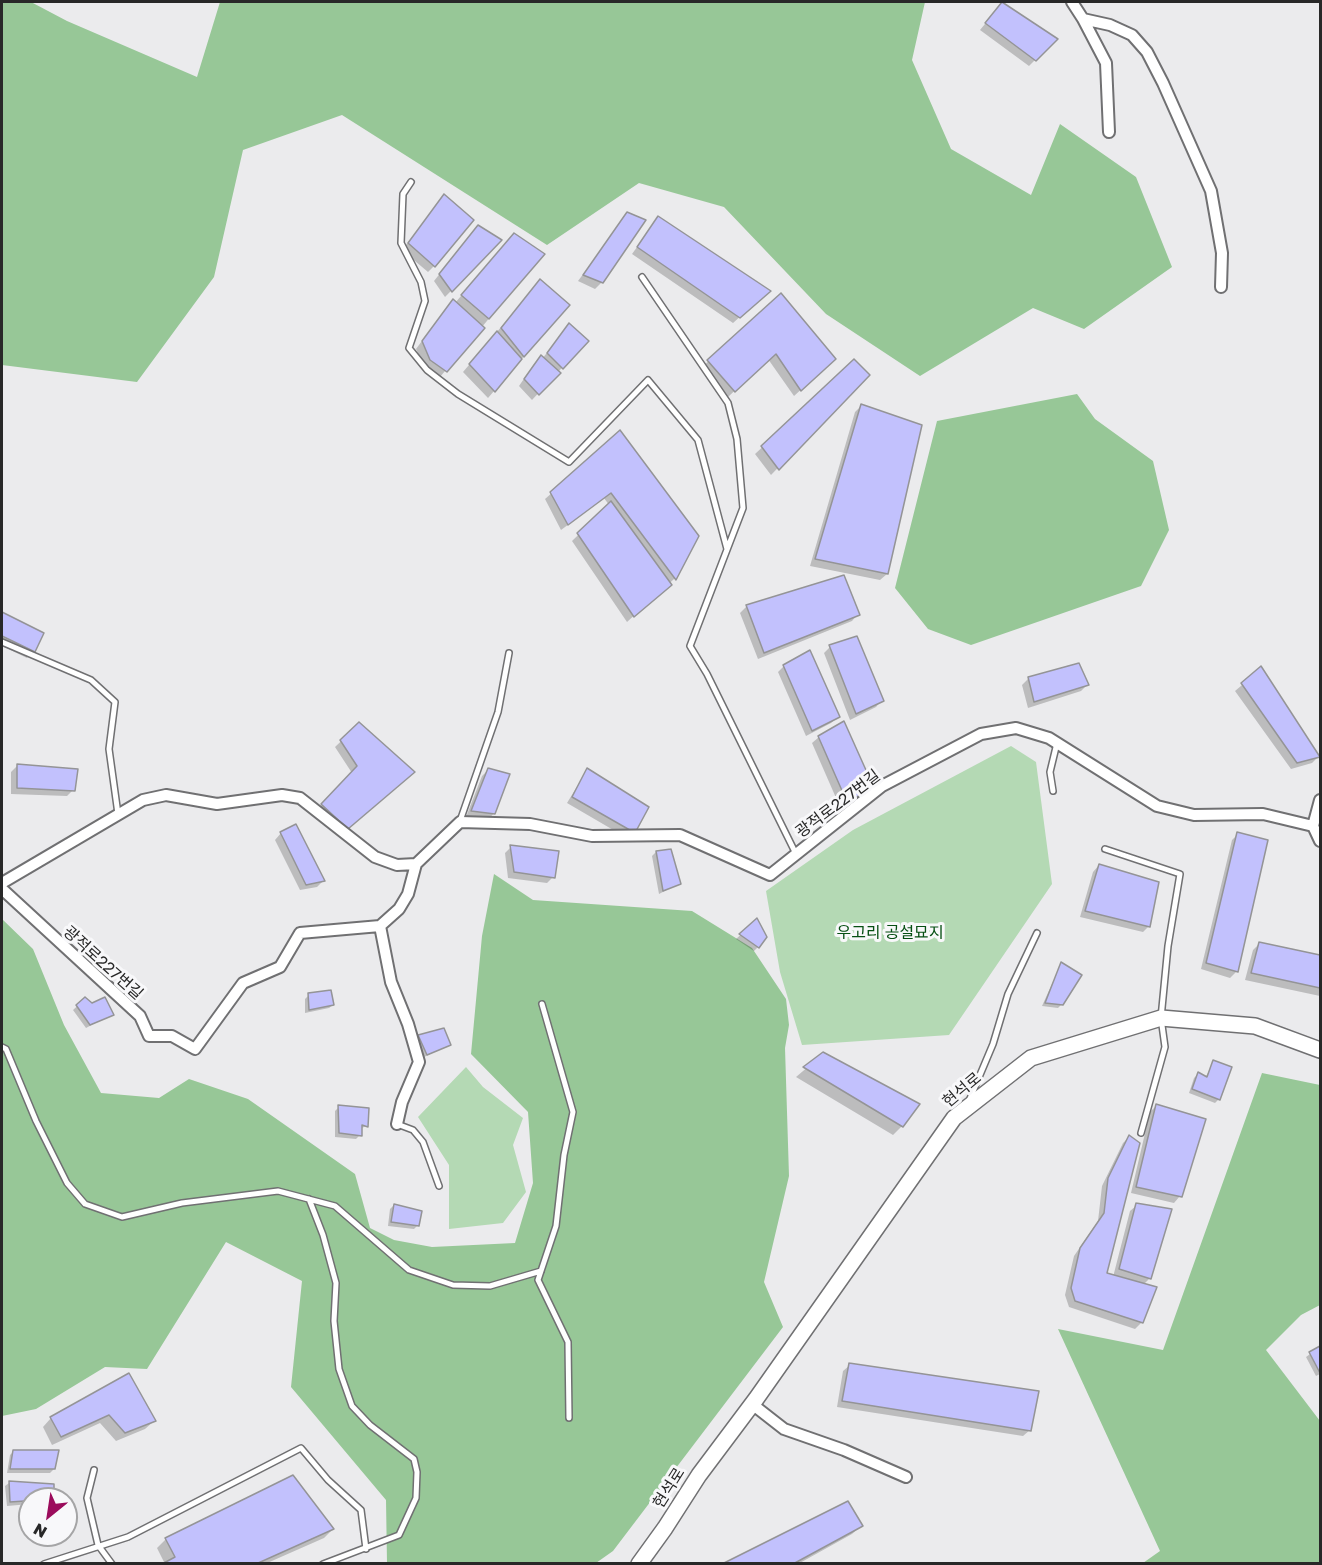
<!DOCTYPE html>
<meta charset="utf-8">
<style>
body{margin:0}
#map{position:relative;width:1322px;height:1565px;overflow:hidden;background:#ebebed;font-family:"Golos Text",sans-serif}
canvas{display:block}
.frame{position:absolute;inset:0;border:3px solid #282828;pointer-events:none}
.north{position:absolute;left:18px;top:1487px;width:60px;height:60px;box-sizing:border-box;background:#f8f8fa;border:2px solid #a5a5a6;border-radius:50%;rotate:210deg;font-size:16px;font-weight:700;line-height:24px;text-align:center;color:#282828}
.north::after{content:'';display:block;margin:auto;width:21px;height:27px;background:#9b0c5c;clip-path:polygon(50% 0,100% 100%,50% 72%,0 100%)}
</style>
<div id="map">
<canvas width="1322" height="1565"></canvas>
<div class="frame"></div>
<div class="north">N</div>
</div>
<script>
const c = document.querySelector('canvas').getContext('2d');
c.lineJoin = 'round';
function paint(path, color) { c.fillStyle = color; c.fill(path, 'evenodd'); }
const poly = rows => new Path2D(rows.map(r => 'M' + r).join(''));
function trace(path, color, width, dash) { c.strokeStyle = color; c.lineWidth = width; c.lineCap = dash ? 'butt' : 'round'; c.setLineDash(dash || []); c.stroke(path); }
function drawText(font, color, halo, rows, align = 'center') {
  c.font = font + ' "Golos Text","Noto Sans KR",sans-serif'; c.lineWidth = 6; c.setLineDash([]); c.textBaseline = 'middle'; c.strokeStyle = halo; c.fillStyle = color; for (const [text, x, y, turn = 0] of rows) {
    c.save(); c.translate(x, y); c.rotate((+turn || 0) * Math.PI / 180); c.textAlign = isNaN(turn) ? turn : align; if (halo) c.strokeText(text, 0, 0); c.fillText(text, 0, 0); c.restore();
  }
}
paint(poly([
 [1011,746,1036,762,1052,884,949,1035,802,1045,780,972,766,891,853,830],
 [466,1067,483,1087,523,1118,513,1145,526,1192,503,1223,449,1229,449,1165,418,1117]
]), '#b4d9b4');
paint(poly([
 [2,2,31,2,67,21,197,77,220,2,925,2,912,60,951,149,1031,195,1060,124,1136,177,1172,267,1084,329,1033,308,920,376,826,314,724,207,639,183,547,245,342,115,243,150,214,277,137,382,2,365],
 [1077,394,1095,419,1153,461,1169,530,1141,586,971,645,928,629,895,588,937,421],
 [494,874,533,900,692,911,752,948,786,999,789,1025,785,1048,789,1176,764,1282,783,1327,613,1551,596,1563,387,1563,386,1500,291,1387,302,1281,226,1242,147,1369,105,1367,36,1409,2,1416,2,919,33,949,64,1025,101,1093,159,1098,189,1079,248,1099,355,1174,370,1228,394,1240,432,1247,515,1243,533,1183,528,1112,471,1054,482,936],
 [1262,1073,1320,1085,1320,1305,1301,1315,1266,1350,1320,1421,1320,1563,1143,1563,1160,1551,1058,1329,1163,1350]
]), '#97c797');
paint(poly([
 [1003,2,1055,40,1029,66,980,30],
 [444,196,434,266,428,272,402,250],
 [628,214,602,282,595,289,578,281],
 [658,218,762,297,733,323,632,254],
 [472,233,500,241,445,297,434,281],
 [508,241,543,254,440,377,424,366,416,349,447,307,455,303],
 [540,281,568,305,488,398,463,372],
 [781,296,828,365,794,396,768,359,728,397,701,368],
 [569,325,587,341,532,400,519,386,534,364,541,358,542,359],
 [854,362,868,375,771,475,755,454],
 [862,405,887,574,880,580,810,566,855,412],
 [620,433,697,537,674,579,627,622,572,541,609,505,604,498,561,530,545,499],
 [747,606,858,614,852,621,758,659,740,613],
 [2,614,42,634,27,658,2,646],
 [830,647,882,700,876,707,850,720,824,653],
 [784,666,838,717,831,723,806,736,778,672],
 [1261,669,1318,757,1312,763,1291,769,1235,691],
 [1028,679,1087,685,1081,691,1028,708,1022,685],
 [359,724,407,778,341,834,316,811,352,773,335,747],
 [819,737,872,788,866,794,840,807,812,743],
 [17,766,73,790,67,796,11,794,11,772],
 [488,770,494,813,488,820,466,817,482,776],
 [587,770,647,808,627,838,567,803],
 [281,833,323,881,317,887,300,890,275,840],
 [1238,834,1266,841,1236,972,1230,978,1201,969,1232,840],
 [511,847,553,877,547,883,508,878,505,853],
 [656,852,680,883,659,894,652,856],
 [1099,865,1149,926,1143,932,1080,917,1093,872],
 [757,920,758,947,754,951,736,939],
 [1260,943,1320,957,1320,996,1245,980,1253,950],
 [1061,964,1062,1004,1058,1008,1042,1006],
 [309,995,333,1005,329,1008,305,1013,305,999],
 [85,999,92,1005,112,1014,86,1028,73,1010],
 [443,1030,449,1045,422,1058,415,1040,419,1036],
 [823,1054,902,1126,893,1135,796,1077],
 [1214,1062,1219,1099,1215,1103,1189,1093,1194,1078,1198,1074,1205,1078],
 [1156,1106,1180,1196,1174,1203,1131,1193,1150,1112],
 [339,1107,366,1126,360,1129,360,1135,356,1139,335,1137,335,1111],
 [1129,1137,1105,1274,1113,1277,1130,1211,1137,1205,1150,1278,1143,1285,1142,1322,1135,1329,1069,1307,1065,1295,1074,1256,1098,1221,1102,1186,1123,1143],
 [394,1205,418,1225,414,1229,388,1226,390,1209],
 [1320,1347,1320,1374,1316,1376,1306,1357],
 [850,1365,1030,1430,1023,1436,837,1407,843,1371],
 [129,1375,154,1421,145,1429,116,1441,100,1423,52,1445,43,1427,51,1418],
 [14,1451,54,1469,50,1473,7,1473,10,1455],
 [9,1483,30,1499,30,1504,7,1506,5,1486],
 [861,1526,852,1534,798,1564,724,1564],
 [333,1529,324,1538,265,1564,165,1564,157,1548,166,1539]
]), '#0003');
const building = poly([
 [1002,2,1058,39,1036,61,985,23,1002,2],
 [444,194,474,220,435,267,408,243,444,194],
 [627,212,646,220,603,283,583,275,627,212],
 [658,216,771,291,740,318,637,247,658,216],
 [478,225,502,240,452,292,439,274,478,225],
 [514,233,545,254,489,319,461,295,514,233],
 [540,279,570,305,524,357,501,328,540,279],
 [781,293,836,359,801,391,776,354,735,392,707,360,781,293],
 [453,299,485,328,447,372,430,360,422,341,453,299],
 [569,323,589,341,563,369,547,353,569,323],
 [497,331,522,359,495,392,469,364,497,331],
 [541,355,561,373,539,395,524,379,541,355],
 [854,359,870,375,779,470,761,446,854,359],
 [861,404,922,425,888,574,815,559,861,404],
 [620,430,699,536,676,580,611,493,568,525,550,492,620,430],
 [611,501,672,585,634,617,577,533,611,501],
 [844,575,860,615,764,653,746,605,844,575],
 [2,612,44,633,35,652,2,636,2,612],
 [857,636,884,701,856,714,829,645,857,636],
 [810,650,840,717,812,731,783,665,810,650],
 [1079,663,1089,685,1034,702,1028,677,1079,663],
 [1261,666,1320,757,1297,763,1241,683,1261,666],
 [844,721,874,788,847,802,818,736,844,721],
 [359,722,415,772,348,829,321,804,357,766,340,740,359,722],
 [17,764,78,769,75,791,17,788,17,764],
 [488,768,510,774,495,814,471,811,488,768],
 [587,768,649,807,635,833,572,797,587,768],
 [296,824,325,881,306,885,280,832,296,824],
 [1237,832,1268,840,1238,972,1206,963,1237,832],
 [510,845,559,851,555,878,514,872,510,845],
 [671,849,681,884,663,891,656,851,671,849],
 [1099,864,1159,882,1150,927,1085,911,1099,864],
 [757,918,767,937,759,948,739,934,757,918],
 [1259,942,1320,955,1320,988,1251,973,1259,942],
 [1061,962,1082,975,1063,1005,1045,1003,1061,962],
 [331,990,334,1005,309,1010,308,993,331,990],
 [85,997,92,1003,105,997,114,1015,90,1025,76,1005,85,997],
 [444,1028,451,1045,427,1055,418,1035,444,1028],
 [823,1052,920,1104,903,1127,803,1067,823,1052],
 [1213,1060,1232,1067,1220,1100,1192,1089,1198,1072,1207,1077,1213,1060],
 [1156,1104,1206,1119,1182,1197,1136,1187,1156,1104],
 [338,1105,369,1108,368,1127,362,1125,362,1136,339,1133,338,1105],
 [1129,1135,1140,1143,1107,1273,1157,1287,1143,1323,1075,1301,1071,1288,1080,1248,1104,1213,1108,1178,1129,1135],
 [1136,1203,1172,1209,1151,1279,1119,1269,1136,1203],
 [394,1204,422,1211,419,1226,391,1222,394,1204],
 [1320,1346,1320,1373,1309,1352,1320,1346],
 [849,1363,1039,1391,1031,1431,842,1401,849,1363],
 [129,1373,156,1421,125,1433,109,1415,61,1437,50,1417,129,1373],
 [13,1450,59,1450,55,1469,10,1469,13,1450],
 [293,1475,334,1529,256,1564,162,1564,175,1557,165,1538,293,1475],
 [9,1481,54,1484,54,1499,10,1502,9,1481],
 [848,1501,863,1526,793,1564,722,1564,848,1501]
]);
paint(building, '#c2c1fd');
trace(building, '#949496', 1.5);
const lane = poly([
 [411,182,403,194,401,243,421,282,425,301,409,348,427,370,458,394,569,462,648,380,698,440,727,549],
 [642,277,728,403,737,439,743,508,690,646,707,674,796,854],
 [2,642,91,680,115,702,109,749,118,814],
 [1053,791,1050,772,1057,743],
 [460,821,498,712,509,653],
 [1105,849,1180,874,1168,946,1161,1018,1165,1047,1141,1133],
 [542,1004,573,1112,564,1155,556,1226,538,1280,568,1342,569,1418],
 [2,1047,6,1049,36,1121,67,1183,85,1204,122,1217,182,1203,278,1191,335,1206,409,1270,453,1285,490,1286,541,1271],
 [969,1101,993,1044,1008,994,1037,933],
 [397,1124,413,1130,423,1142,439,1186],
 [309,1199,323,1235,336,1283,334,1321,339,1369,352,1406,370,1425,414,1459,417,1472,416,1498,399,1535,323,1564],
 [94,1470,87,1498,98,1545,112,1564],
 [44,1564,128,1537,301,1448,328,1480,361,1510,366,1549]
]);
const street = poly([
 [1072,2,1083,19,1110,25,1132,35,1147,52,1163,83,1211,191,1222,253,1221,287],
 [1083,19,1106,63,1109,132],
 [1320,800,1313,826,1320,841],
 [2,883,143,800,166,795,217,804,282,795,300,798,375,857,397,865,416,864,460,822,530,824,592,836,680,835,770,875,882,786,981,734,1016,728,1049,738,1157,806,1194,815,1263,814,1313,826],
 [2,889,140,1016,149,1036,172,1036,195,1049,243,983,280,967,300,933,380,926,399,909,408,894,416,864],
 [380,926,391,982,408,1024,419,1062,402,1102,397,1124],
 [752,1404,784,1429,844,1450,906,1477]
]);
const secondary = poly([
 [639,1564,665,1528,699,1475,756,1399,954,1118,1031,1058,1161,1018,1255,1026,1320,1050]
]);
trace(lane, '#707072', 8);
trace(street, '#707072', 14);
trace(secondary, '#707072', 18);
trace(lane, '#fff', 5);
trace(street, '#fff', 10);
trace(secondary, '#fff', 15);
drawText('16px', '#282828', '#f8f8fa', [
 ["광적로227번길",838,804,-37],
 ["광적로227번길",103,963,42],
 ["현석로",962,1090,-40],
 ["현석로",669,1488,-58]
]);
drawText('16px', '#064f13', '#f8f8fa', [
 ["우고리 공설묘지",890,933]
]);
</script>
